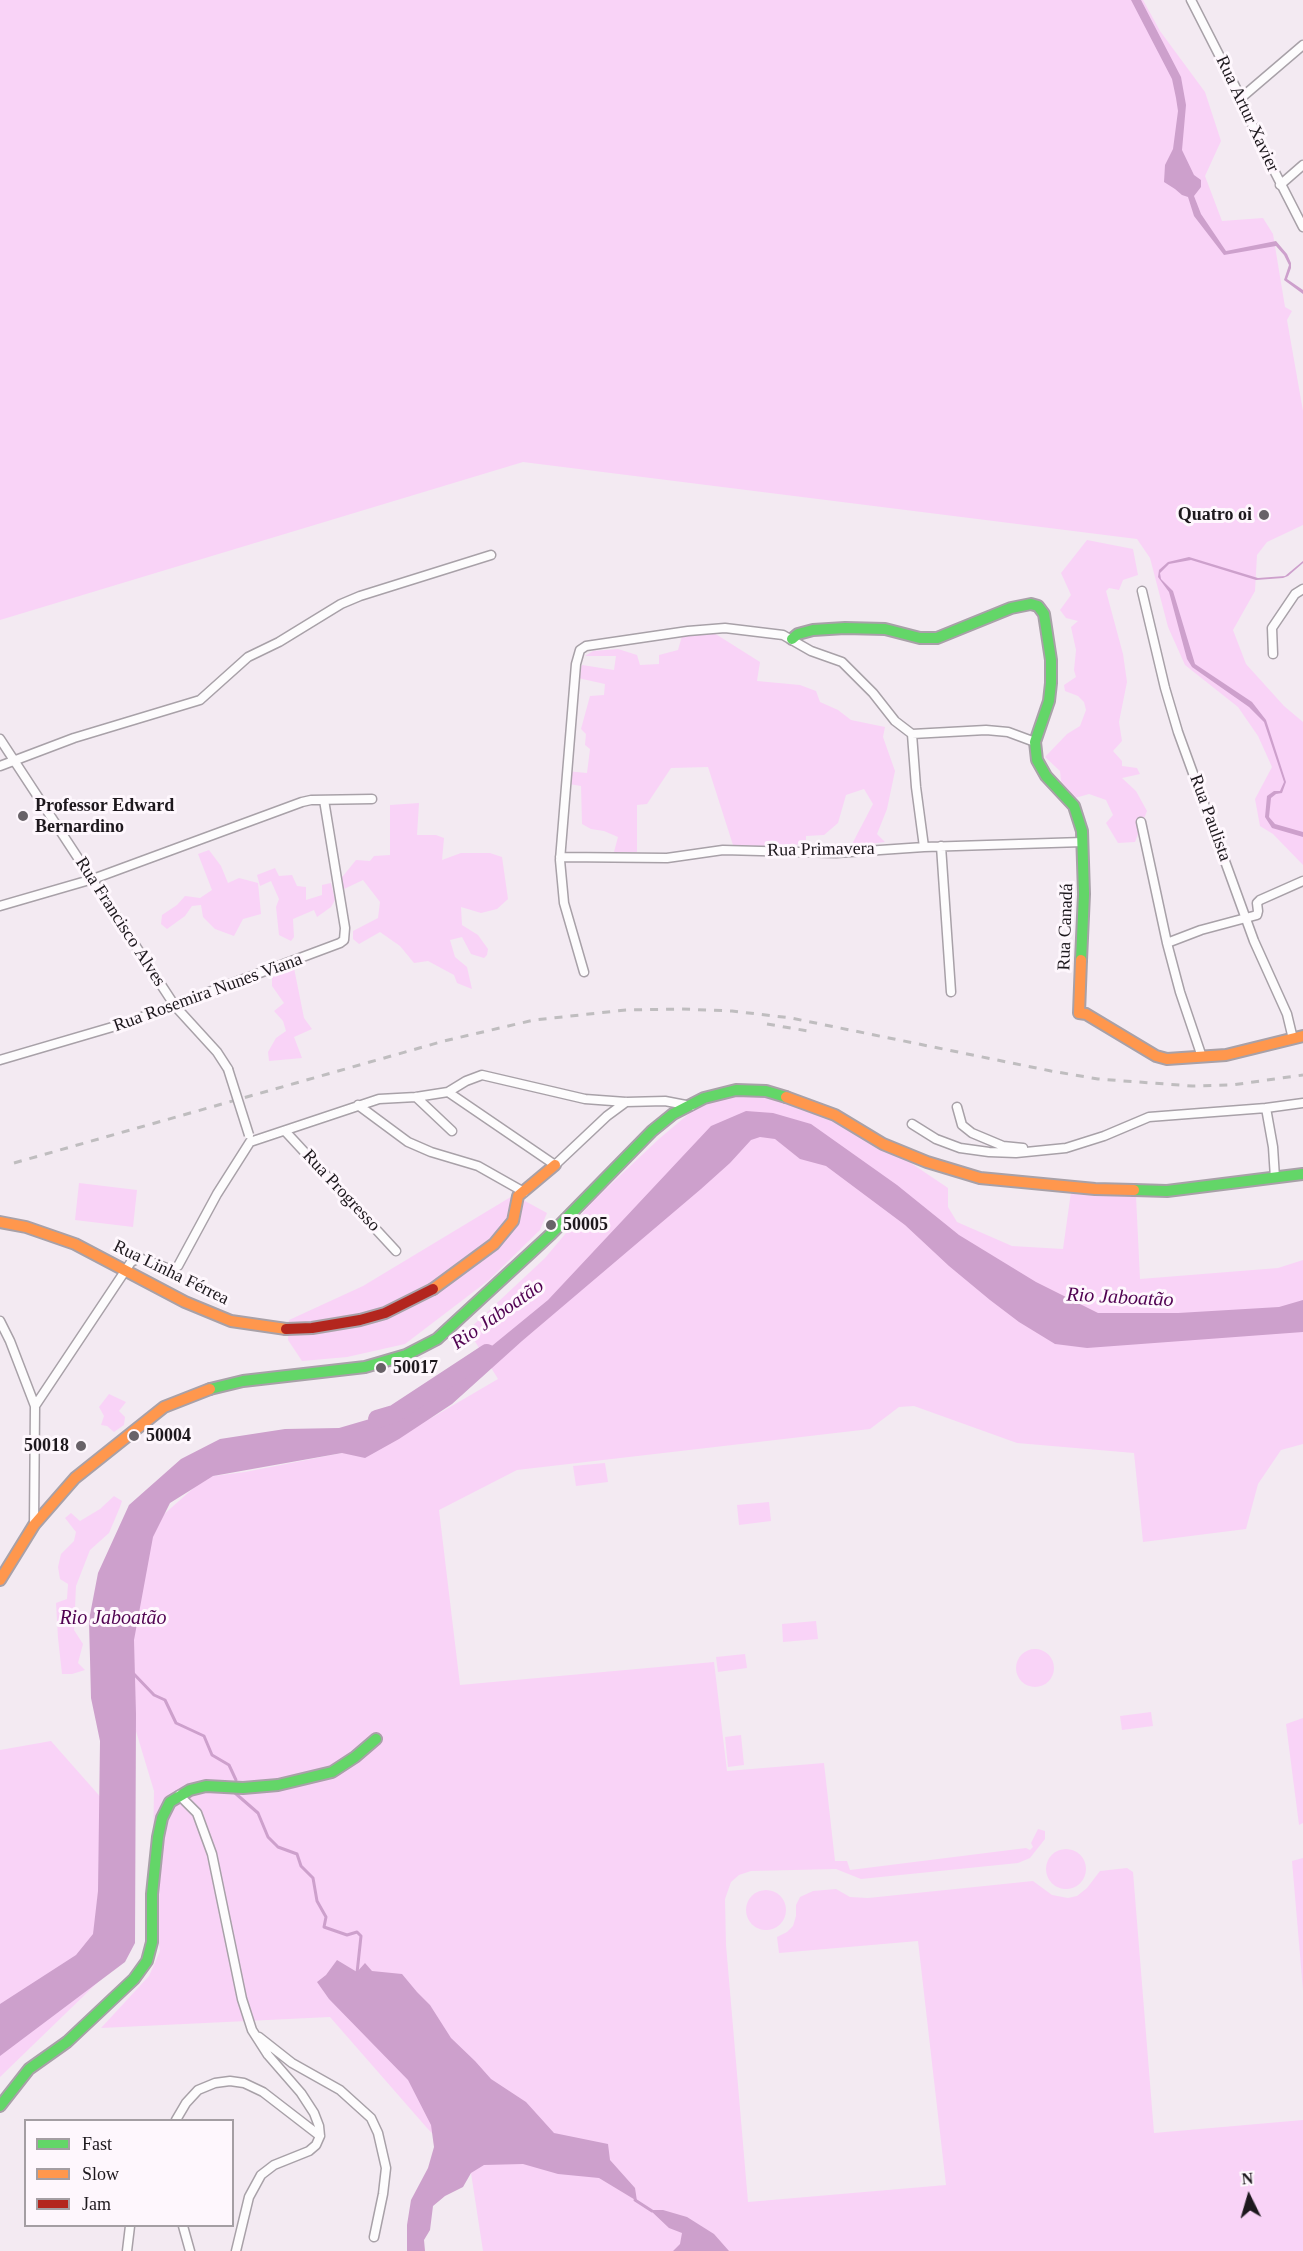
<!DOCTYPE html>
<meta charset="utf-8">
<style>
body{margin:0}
#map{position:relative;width:1303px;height:2251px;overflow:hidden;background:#f3eaf2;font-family:"Times New Roman",serif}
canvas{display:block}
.legend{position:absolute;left:24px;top:2119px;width:210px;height:108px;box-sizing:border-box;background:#fef7fd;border:2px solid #a49ea3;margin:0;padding:8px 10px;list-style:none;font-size:18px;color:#1d181d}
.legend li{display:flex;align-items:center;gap:12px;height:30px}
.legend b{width:30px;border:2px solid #a49ea3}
.north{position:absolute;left:1219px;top:2167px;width:60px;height:60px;-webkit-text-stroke:4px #fef7fd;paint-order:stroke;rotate:355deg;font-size:16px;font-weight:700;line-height:24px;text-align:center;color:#1d181d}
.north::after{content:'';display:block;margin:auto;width:21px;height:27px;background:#1d181d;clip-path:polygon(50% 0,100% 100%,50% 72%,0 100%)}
</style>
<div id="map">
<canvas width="1303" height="2251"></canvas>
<ul class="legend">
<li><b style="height:8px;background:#63d668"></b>Fast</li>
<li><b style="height:8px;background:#ff974d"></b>Slow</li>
<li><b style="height:8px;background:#b3261e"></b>Jam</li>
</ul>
<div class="north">N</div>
</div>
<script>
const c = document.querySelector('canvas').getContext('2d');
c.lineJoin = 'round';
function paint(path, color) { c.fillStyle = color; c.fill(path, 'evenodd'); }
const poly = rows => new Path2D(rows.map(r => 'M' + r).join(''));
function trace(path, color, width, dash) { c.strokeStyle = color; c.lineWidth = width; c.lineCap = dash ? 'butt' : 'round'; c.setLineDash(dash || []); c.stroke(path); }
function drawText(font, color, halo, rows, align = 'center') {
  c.font = font + ' "Times New Roman",serif'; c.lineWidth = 6; c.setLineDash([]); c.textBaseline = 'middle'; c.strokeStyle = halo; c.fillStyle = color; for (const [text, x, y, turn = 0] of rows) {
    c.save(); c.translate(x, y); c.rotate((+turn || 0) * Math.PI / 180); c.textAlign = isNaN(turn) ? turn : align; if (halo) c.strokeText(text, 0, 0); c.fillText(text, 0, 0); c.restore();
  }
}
paint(poly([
 [0,0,1143,0,1160,31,1205,92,1221,141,1205,176,1222,221,1263,218,1273,234,1285,307,1292,311,1287,320,1303,411,1303,525,1267,542,1257,555,1255,591,1233,630,1246,664,1284,706,1303,722,1303,865,1273,834,1260,826,1255,799,1272,767,1258,736,1238,707,1185,665,1168,627,1150,558,1137,539,523,462,0,620],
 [1087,540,1133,549,1138,575,1123,580,1119,590,1109,588,1106,591,1123,654,1127,682,1119,722,1122,741,1113,751,1122,761,1122,766,1137,768,1140,774,1122,778,1136,791,1147,811,1135,842,1118,843,1106,823,1113,815,1106,800,1089,794,1075,798,1061,781,1060,771,1045,757,1067,734,1080,726,1086,710,1084,702,1078,696,1065,691,1064,685,1076,677,1074,670,1076,650,1071,627,1078,621,1066,618,1060,610,1071,595,1061,573],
 [714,633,760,662,757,681,800,685,816,691,820,702,838,710,851,720,885,727,883,737,895,771,887,809,877,834,885,842,851,846,873,804,864,789,846,795,838,823,824,835,806,836,806,843,783,847,733,845,708,767,671,768,647,804,637,805,637,852,614,852,618,837,604,831,591,829,582,824,581,786,569,784,566,771,587,773,590,749,585,745,586,734,581,729,590,696,604,695,605,684,578,678,582,665,614,670,616,656,585,656,593,651,618,649,637,655,640,665,659,664,659,655,678,650,682,636],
 [419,803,417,835,436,835,444,838,442,860,461,853,490,853,502,857,508,899,497,909,481,913,461,907,462,925,478,935,488,949,487,955,484,958,471,954,462,937,450,940,455,957,467,967,472,989,457,983,454,975,428,961,414,963,400,946,380,932,359,944,353,939,353,931,378,918,380,902,363,880,342,890,339,878,343,876,356,860,370,861,374,856,390,855,390,805],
 [209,850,221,866,228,883,239,878,258,883,261,914,243,919,234,936,215,929,203,917,201,905,192,906,185,916,167,929,161,924,162,915,177,905,185,896,200,898,212,890,198,854],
 [275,868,279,876,292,875,297,886,306,887,306,900,322,895,322,885,331,883,335,900,331,907,317,917,314,910,293,919,294,937,291,941,279,935,276,907,279,899,271,881,260,886,257,875],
 [294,968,304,1018,312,1029,294,1037,302,1058,269,1061,268,1052,276,1038,286,1031,283,1021,274,1011,284,1003,272,986,272,977],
 [729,1096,766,1096,833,1120,902,1157,948,1188,948,1207,957,1222,1012,1246,1063,1249,1071,1192,1136,1196,1140,1279,1278,1268,1303,1260,1303,1444,1281,1450,1258,1484,1246,1529,1143,1542,1134,1453,1017,1443,914,1406,899,1407,870,1429,517,1470,439,1510,460,1685,714,1662,727,1771,824,1763,835,1861,847,1861,850,1870,1026,1848,1030,1850,1033,1847,1031,1843,1038,1829,1045,1831,1045,1839,1030,1858,1018,1863,861,1879,836,1869,751,1871,739,1875,731,1882,725,1899,726,1945,748,2202,946,2185,918,1941,779,1953,777,1937,787,1932,793,1926,796,1916,796,1905,800,1897,813,1891,836,1889,850,1897,868,1898,1033,1881,1052,1895,1068,1898,1077,1896,1087,1888,1100,1871,1127,1868,1133,1872,1154,2133,1303,2120,1303,2251,483,2251,471,2173,427,2128,330,2017,101,2028,149,1976,160,1951,152,1905,154,1791,117,1668,145,1531,206,1477,245,1472,347,1452,433,1417,498,1379,468,1330,545,1258,593,1201,660,1138,698,1106],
 [79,1183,137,1190,133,1227,75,1220],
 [514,1195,547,1213,540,1230,489,1280,405,1344,347,1357,302,1361,288,1340,289,1320,363,1286],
 [109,1394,126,1402,119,1411,125,1417,124,1425,114,1432,107,1426,101,1425,104,1416,99,1407],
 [605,1463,608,1482,576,1486,573,1466],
 [114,1496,122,1501,120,1507,109,1533,90,1550,76,1586,74,1630,83,1644,78,1663,85,1670,72,1674,62,1674,58,1638,56,1603,67,1599,68,1584,60,1579,58,1567,61,1554,74,1541,76,1532,65,1518,71,1513,80,1521,100,1509],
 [769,1502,771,1521,739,1525,737,1505],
 [816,1621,818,1639,783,1642,782,1624],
 '1016 1668a19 19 0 1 1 38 0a19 19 0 1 1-38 0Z',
 [745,1654,747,1668,718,1672,716,1657],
 [1151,1712,1153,1726,1122,1730,1120,1716],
 [1303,1718,1303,1823,1299,1825,1286,1724],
 [741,1735,744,1765,728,1767,725,1737],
 [51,1741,127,1827,97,1983,0,2077,0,1750],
 '1046 1869a20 20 0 1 1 40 0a20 20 0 1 1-40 0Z',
 [1303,1858,1303,1990,1292,1861],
 '746 1910a20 20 0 1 1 40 0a20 20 0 1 1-40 0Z'
]), '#f9d3f7');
paint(poly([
 [1131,0,1141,0,1181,77,1186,105,1182,150,1194,175,1201,180,1201,187,1194,196,1201,214,1226,251,1276,241,1287,254,1291,263,1291,268,1287,279,1303,290,1303,294,1284,280,1289,265,1284,255,1276,246,1224,255,1194,216,1188,197,1182,195,1175,189,1164,182,1165,165,1173,149,1178,111,1176,98,1172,79],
 [1189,557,1258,578,1285,576,1303,561,1303,563,1288,576,1283,578,1256,580,1191,560,1169,564,1160,573,1161,579,1173,591,1195,664,1252,702,1266,720,1286,782,1282,793,1276,794,1271,798,1269,817,1275,824,1303,832,1303,837,1272,828,1265,817,1267,796,1274,791,1280,791,1284,782,1264,722,1249,707,1192,667,1187,659,1169,592,1158,577,1159,570,1168,562],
 [746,1111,773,1113,811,1124,897,1185,959,1235,1036,1282,1098,1313,1178,1313,1279,1307,1303,1300,1303,1332,1087,1348,1055,1344,1019,1322,990,1300,949,1266,905,1225,826,1166,800,1159,775,1139,760,1137,751,1140,730,1163,701,1189,522,1341,452,1404,399,1439,365,1458,342,1453,213,1476,170,1503,153,1537,134,1640,136,1714,135,1943,125,1962,0,2056,0,2004,76,1955,93,1934,98,1891,100,1741,91,1698,89,1620,98,1573,129,1505,181,1459,220,1439,285,1429,339,1428,421,1404,548,1300,711,1126],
 [337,1960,357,1972,365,1963,372,1971,402,1974,417,1992,430,2005,451,2038,475,2061,491,2079,526,2102,554,2133,608,2144,610,2160,635,2188,637,2201,599,2178,558,2174,523,2164,484,2165,471,2173,463,2187,445,2196,433,2206,430,2230,424,2240,425,2251,407,2251,407,2225,411,2200,428,2168,434,2147,431,2125,408,2080,329,1999,317,1982,326,1975],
 [650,2210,663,2210,687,2217,714,2234,729,2251,673,2251,680,2244,682,2233,669,2228]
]), '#cda0cc');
trace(poly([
 [132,1672,154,1695,165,1700,176,1723,204,1736,212,1755,229,1765,236,1780],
 [235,1793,258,1813,268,1837,278,1847,297,1854,301,1866,313,1878,317,1901,326,1917,324,1927,347,1935,357,1932,361,1936,357,1973,360,1976],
 [635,2200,652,2211]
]), '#cda0cc', 3);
trace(poly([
 [377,1419,394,1414,487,1353]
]), '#cda0cc', 18);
const street = poly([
 [1191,0,1241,98,1260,143,1303,227],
 [1241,98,1303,45],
 [1280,185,1303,165],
 [1142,591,1165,688,1178,732,1254,941,1287,1014,1293,1039],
 [1273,654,1272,628,1295,594,1303,589],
 [912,734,986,730,1008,732,1035,742],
 [0,739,175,1006,217,1052,228,1069],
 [0,766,74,738,200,700,248,657,279,642,341,604,360,596,491,555],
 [1141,822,1167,943,1180,992,1202,1057],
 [941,846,951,992],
 [560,857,667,858,723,850,836,853,924,847,1083,842],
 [0,906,93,879,302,802,311,800,372,799],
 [1167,943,1201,930,1257,915,1258,911,1257,903,1260,900,1303,881],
 [584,972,564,903,560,860,576,664,580,650,586,646,688,631,725,628,783,635,811,651,842,662,873,693,895,721,912,734,916,787,924,847],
 [0,1060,126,1023,340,943,344,940,345,928,324,800],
 [448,1092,555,1165,607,1116,626,1102],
 [416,1097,452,1131],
 [358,1105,408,1142,431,1152,478,1166,524,1192],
 [957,1107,962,1125,972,1133,1003,1146,1023,1148],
 [912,1124,936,1139,960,1148,989,1152,1016,1153,1066,1148,1104,1136,1149,1117,1266,1108],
 [285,1131,396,1251],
 [250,1142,379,1099,416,1097,448,1092,466,1081,482,1075,585,1099,626,1102,665,1101,691,1106],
 [1275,1178,1273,1147,1266,1108,1303,1103],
 [0,1321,10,1341,35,1406,34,1525],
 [35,1406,131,1262,137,1259,142,1259,172,1270,178,1266,217,1194,250,1142],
 [179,1795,197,1813,212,1854,242,1999,252,2030,268,2055,301,2093,314,2113,319,2126,320,2136,316,2145,309,2151,274,2165,261,2175,249,2197,236,2251],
 [259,2037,292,2063,340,2090,371,2118,378,2133,386,2168,383,2194,374,2237],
 [176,2120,186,2103,198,2090,215,2083,230,2081,244,2083,263,2092,320,2136],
 [183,2226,190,2251],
 [127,2251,130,2226]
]);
const fast = poly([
 [792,639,798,634,813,630,845,628,885,629,920,638,937,638,1011,608,1031,604,1038,606,1044,614,1051,660,1051,683,1049,701,1035,742,1037,760,1046,776,1074,806,1082,831,1084,894,1081,960],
 [1134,1190,1167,1191,1303,1174],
 [210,1389,243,1381,365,1367,406,1355,437,1339,551,1234,652,1131,673,1114,704,1098,736,1090,766,1091,786,1097],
 [0,2106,29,2069,67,2042,134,1979,147,1961,152,1942,152,1894,158,1837,162,1818,170,1802,190,1790,206,1786,243,1788,278,1785,332,1772,355,1757,376,1739]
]);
const slow = poly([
 [1081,960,1079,1013,1086,1014,1156,1056,1167,1059,1226,1055,1303,1036],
 [786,1097,835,1115,883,1144,927,1162,980,1178,1095,1189,1134,1190],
 [0,1222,26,1227,75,1244,185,1302,231,1321,286,1329],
 [433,1289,494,1244,513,1221,518,1196,555,1165],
 [0,1580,34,1525,75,1478,164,1407,210,1389]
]);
const jam = poly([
 [286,1329,312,1328,360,1320,385,1313,433,1289]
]);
trace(street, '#a8a1a8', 11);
trace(fast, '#a8a1a8', 14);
trace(slow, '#a8a1a8', 14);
trace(jam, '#a8a1a8', 14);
trace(street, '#fdfcfd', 8);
trace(fast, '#63d668', 10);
trace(slow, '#ff974d', 10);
trace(jam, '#b3261e', 10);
trace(poly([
 [767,1024,808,1031],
 [14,1163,444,1041,534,1020,626,1010,682,1009,732,1011,791,1018,1051,1071,1098,1079,1192,1086,1232,1085,1303,1075]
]), '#bfbdbf', 3, [8, 8]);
const streetBridge = poly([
 [228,1069,249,1135]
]);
trace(streetBridge, '#a8a1a8', 11, []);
trace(streetBridge, '#fdfcfd', 8);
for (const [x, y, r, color] of [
 [1264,515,6,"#686268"],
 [23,816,6,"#686268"],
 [551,1225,6,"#686268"],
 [381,1368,6,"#686268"],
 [134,1436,6,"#686268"],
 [81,1446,6,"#686268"]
]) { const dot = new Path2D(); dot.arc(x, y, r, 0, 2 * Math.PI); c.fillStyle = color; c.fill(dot); trace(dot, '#fef7fd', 2); }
drawText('18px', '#1d181d', '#fef7fd', [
 ["Rua Artur Xavier",1247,114,65],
 ["Rua Paulista",1210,818,70],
 ["Rua Primavera",821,850,-1],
 ["Rua Francisco Alves",120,922,57],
 ["Rua Canadá",1066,927,-88],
 ["Rua Rosemira Nunes Viana",208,993,-20],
 ["Rua Progresso",341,1191,47],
 ["Rua Linha Férrea",171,1273,26]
]);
drawText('bold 18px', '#1d181d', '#fef7fd', [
 ["Quatro oi",1252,515,"right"],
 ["Professor Edward",35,806],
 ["Bernardino",35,827],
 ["50005",563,1225],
 ["50017",393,1368],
 ["50004",146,1436],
 ["50018",69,1446,"right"]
], 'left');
drawText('italic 20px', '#500251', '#fef7fd', [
 ["Rio Jaboatão",1120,1298,3],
 ["Rio Jaboatão",498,1315,-35],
 ["Rio Jaboatão",113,1619]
]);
</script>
